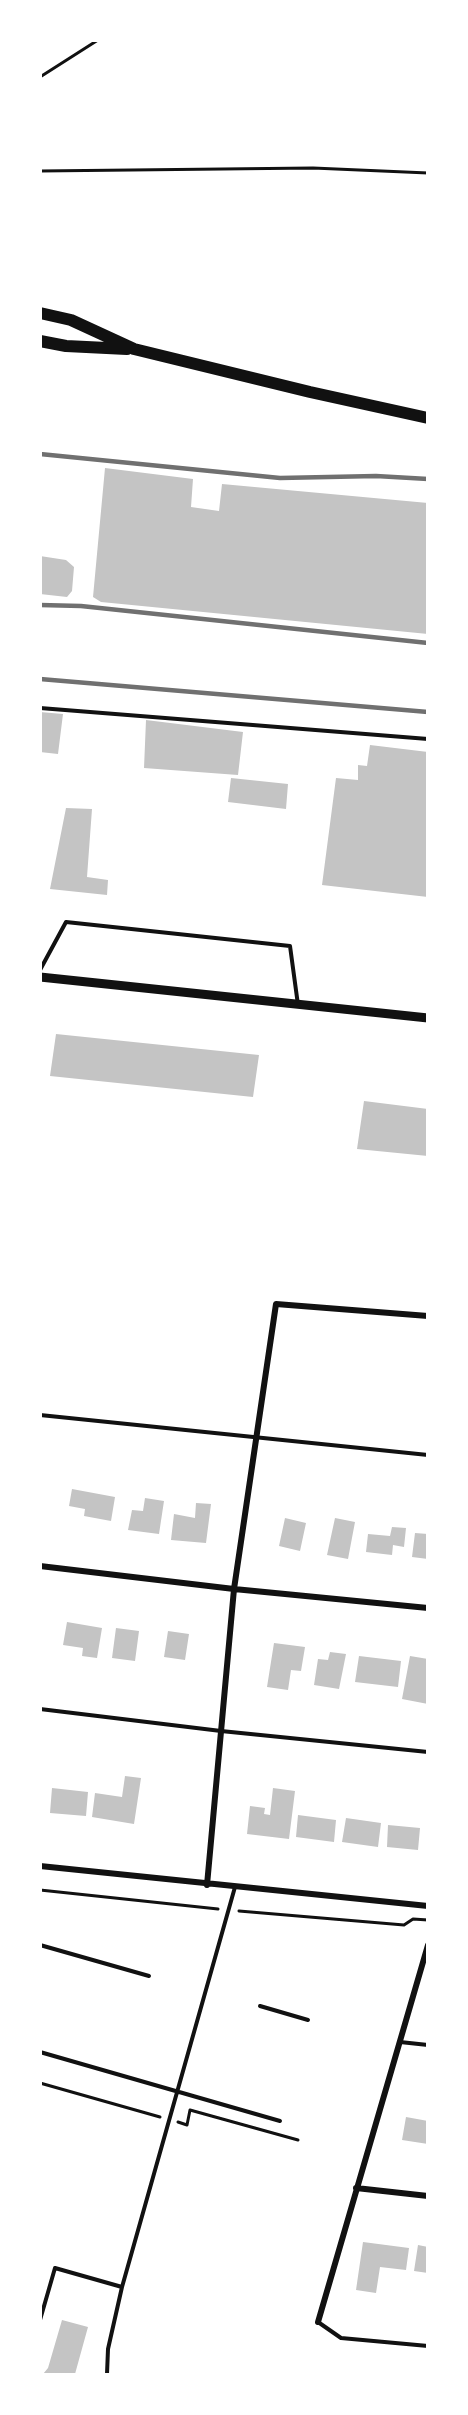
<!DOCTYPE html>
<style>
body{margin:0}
#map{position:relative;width:468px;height:2415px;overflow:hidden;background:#fff;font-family:"PT Sans",sans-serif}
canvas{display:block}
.frame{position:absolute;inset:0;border:42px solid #fff;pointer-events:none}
</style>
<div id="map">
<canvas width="468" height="2415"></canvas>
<div class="frame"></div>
</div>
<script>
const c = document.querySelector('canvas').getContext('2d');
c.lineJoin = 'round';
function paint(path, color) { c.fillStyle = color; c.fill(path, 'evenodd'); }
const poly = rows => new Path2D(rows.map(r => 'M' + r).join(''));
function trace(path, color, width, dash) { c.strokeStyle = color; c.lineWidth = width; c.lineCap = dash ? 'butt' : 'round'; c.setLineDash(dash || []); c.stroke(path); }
paint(poly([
 [105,468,193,479,191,507,219,511,222,484,428,503,428,634,101,602,93,597],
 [40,556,66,560,74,567,72,591,67,597,40,594],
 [40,712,63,714,58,754,40,752],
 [146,720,243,732,238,775,144,768],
 [370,745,428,752,428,897,322,885,336,778,358,780,358,765,367,766],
 [231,778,288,784,286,809,228,802],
 [66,808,92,809,87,877,108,880,107,895,50,889],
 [56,1034,259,1055,253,1097,50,1076],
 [364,1101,428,1109,428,1156,357,1149],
 [72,1489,115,1497,111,1521,84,1516,85,1509,69,1506],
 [145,1498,164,1501,159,1534,128,1530,132,1510,143,1511],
 [196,1503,211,1504,206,1543,171,1540,174,1514,195,1518],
 [285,1518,306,1523,300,1551,279,1546],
 [335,1518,355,1522,348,1559,327,1555],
 [392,1527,406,1528,404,1547,393,1545,392,1555,366,1552,368,1534,390,1536],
 [415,1533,428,1534,428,1559,412,1557],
 [67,1622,102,1628,97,1658,82,1656,83,1648,63,1645],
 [116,1628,139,1631,135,1661,112,1658],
 [168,1631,189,1634,185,1660,164,1657],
 [274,1643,305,1647,301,1671,291,1670,288,1690,267,1687],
 [330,1652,346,1654,339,1689,314,1685,318,1659,328,1660],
 [359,1656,401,1661,398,1687,355,1682],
 [410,1656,428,1659,428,1704,402,1699],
 [125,1776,141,1778,134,1824,92,1817,95,1793,122,1797],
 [52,1788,88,1792,86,1816,50,1813],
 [273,1788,295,1791,289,1839,247,1834,250,1806,265,1808,264,1814,270,1815],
 [298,1815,336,1820,334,1842,296,1837],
 [346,1818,381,1823,378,1847,342,1842],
 [388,1825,420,1828,418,1850,387,1847],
 [406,2117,428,2121,428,2144,402,2140],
 [363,2242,409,2248,406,2270,380,2267,376,2293,356,2290],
 [418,2245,428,2247,428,2273,414,2271],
 [62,2320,88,2327,75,2374,43,2374,48,2368]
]), '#c4c4c4');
trace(poly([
 [40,77,98,40],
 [40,171,313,168,428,173],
 [40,1890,218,1909],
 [239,1911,404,1925,413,1919,428,1920],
 [40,2083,160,2117],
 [178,2122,187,2125,190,2110,298,2140]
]), '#111', 3);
trace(poly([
 [40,708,428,739],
 [40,970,66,922,290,946,298,1005],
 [40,1415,428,1455],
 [40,1709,221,1731,428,1752],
 [40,1945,149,1976],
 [260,2006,308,2020],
 [400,2042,428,2045],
 [40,2052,280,2121],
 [40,2320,55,2268,122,2287],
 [318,2322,341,2338,428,2346],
 [107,2374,108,2349,122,2287,235,1887]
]), '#111', 4);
trace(poly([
 [40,1566,234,1589,428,1608],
 [40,1866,428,1906],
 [207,1885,234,1589,276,1304,428,1316],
 [356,2188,428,2196],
 [318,2322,428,1945]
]), '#111', 6);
trace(poly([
 [40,977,428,1018]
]), '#111', 9);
trace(poly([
 [40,313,71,320,134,349,310,392,428,418],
 [40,341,66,346,127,349]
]), '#111', 12);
trace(poly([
 [40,454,280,478,376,476,428,479],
 [40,605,81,606,428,643],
 [40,679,428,712]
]), '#707070', 4.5);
</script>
